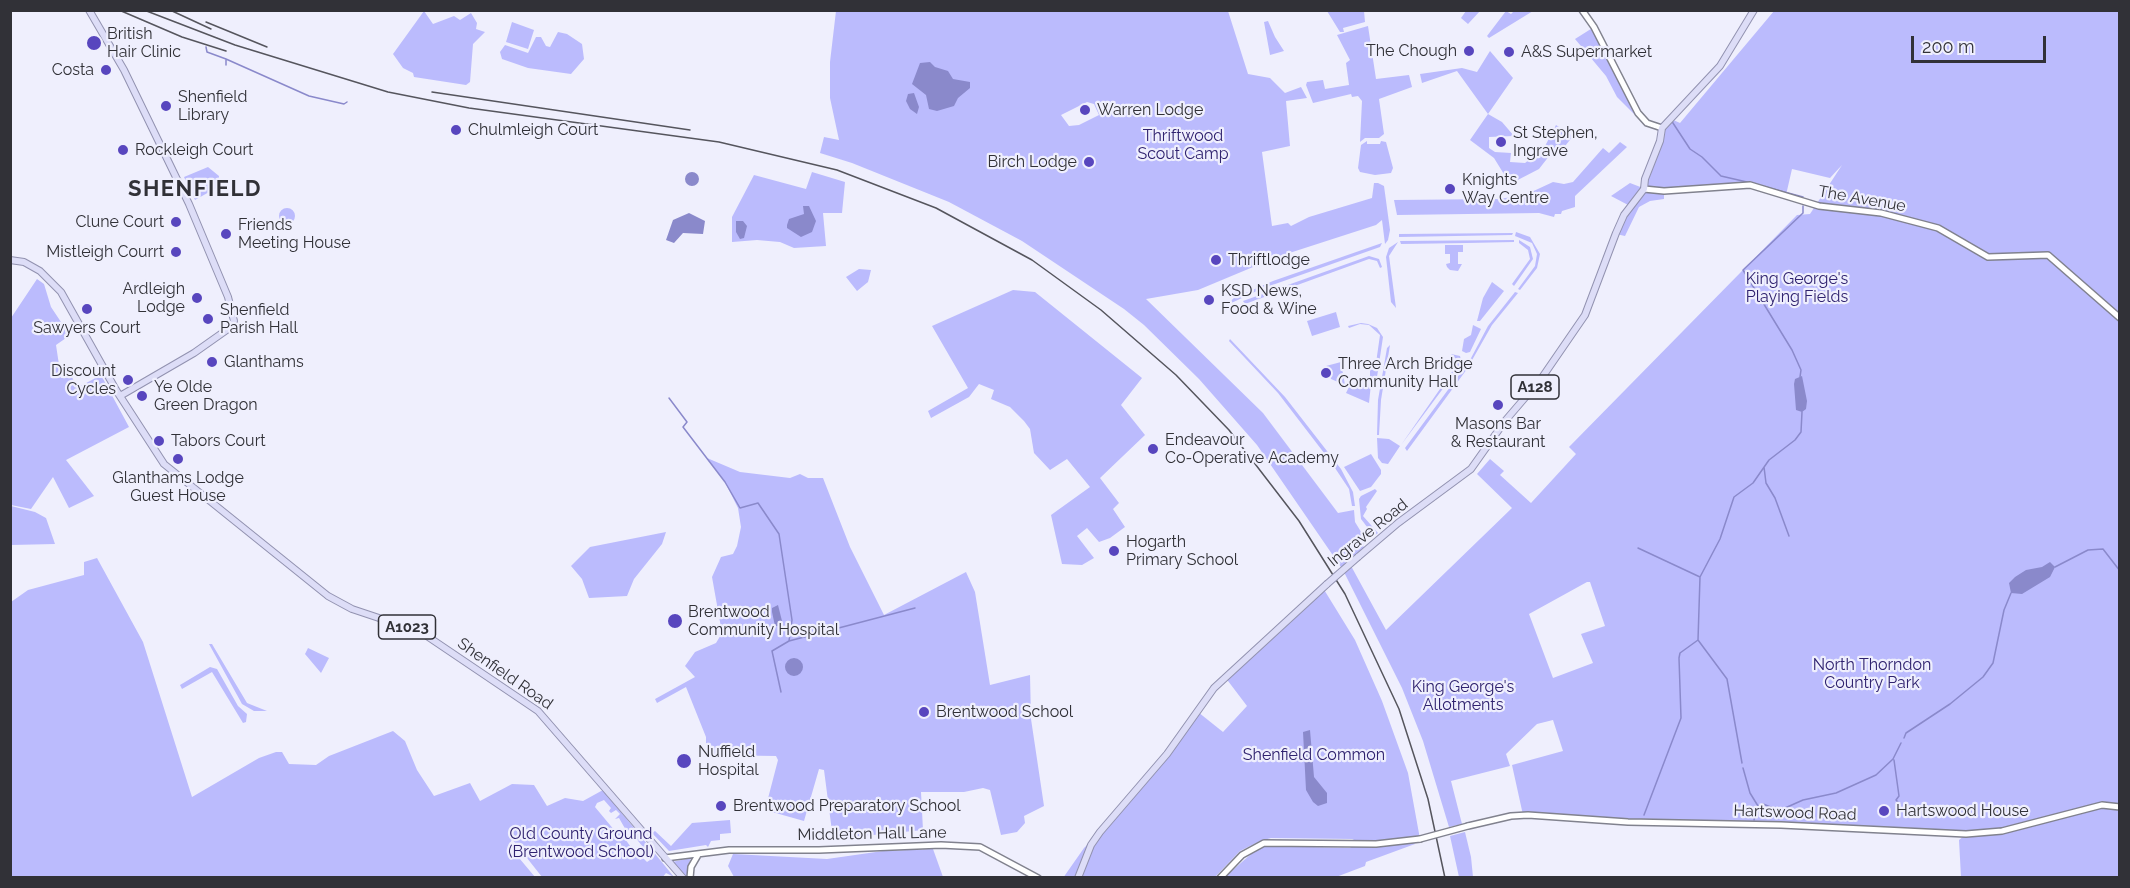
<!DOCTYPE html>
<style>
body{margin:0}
#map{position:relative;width:2130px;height:888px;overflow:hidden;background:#efeffd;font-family:Raleway,sans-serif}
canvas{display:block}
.frame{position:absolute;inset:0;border:12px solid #313137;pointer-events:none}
.scale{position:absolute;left:1911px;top:36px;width:135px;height:27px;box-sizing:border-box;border:3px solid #313137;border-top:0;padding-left:8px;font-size:18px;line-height:21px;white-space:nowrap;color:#313137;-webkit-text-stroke:4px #efeffd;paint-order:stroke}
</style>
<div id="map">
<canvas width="2130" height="888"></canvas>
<div class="frame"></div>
<div class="scale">200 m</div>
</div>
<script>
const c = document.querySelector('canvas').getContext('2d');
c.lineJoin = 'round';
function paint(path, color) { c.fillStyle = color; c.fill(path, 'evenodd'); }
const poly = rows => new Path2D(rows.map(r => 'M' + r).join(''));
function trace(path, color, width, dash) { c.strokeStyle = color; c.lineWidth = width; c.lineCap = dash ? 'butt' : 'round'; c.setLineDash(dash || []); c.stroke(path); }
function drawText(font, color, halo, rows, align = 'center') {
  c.font = font + ' Raleway,sans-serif'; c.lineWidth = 4.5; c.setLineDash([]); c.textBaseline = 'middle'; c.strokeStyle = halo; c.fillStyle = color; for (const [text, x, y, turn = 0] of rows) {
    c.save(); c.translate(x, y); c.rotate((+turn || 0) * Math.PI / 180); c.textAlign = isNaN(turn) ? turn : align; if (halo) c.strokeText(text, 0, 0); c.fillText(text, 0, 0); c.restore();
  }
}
paint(poly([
 [424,11,433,24,454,16,460,20,471,13,477,23,476,29,485,32,473,44,470,82,466,85,414,77,413,73,403,68,393,54],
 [836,11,1228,11,1248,74,1270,78,1285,93,1301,87,1307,98,1286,101,1290,146,1262,152,1272,226,1288,223,1291,226,1309,217,1372,198,1374,183,1378,183,1384,186,1390,230,1388,240,1385,244,1382,220,1376,225,1277,257,1198,290,1146,299,1263,413,1338,513,1354,510,1355,522,1366,540,1363,546,1367,551,1350,564,1386,630,1512,508,1477,474,1490,459,1504,471,1500,475,1531,503,1576,454,1569,447,1797,215,1810,214,1842,165,1830,178,1792,169,1786,195,1744,185,1664,192,1664,199,1650,201,1639,207,1625,236,1616,234,1630,206,1611,196,1630,183,1643,188,1661,135,1671,119,1680,123,1774,11,2119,11,2119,877,1961,877,1959,840,1965,835,1523,815,1512,765,1563,751,1553,720,1537,724,1506,754,1510,766,1451,781,1462,824,1449,827,1423,741,1402,688,1343,570,1257,445,1199,379,1144,325,1124,309,1022,241,949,202,852,163,820,153,824,137,839,140,830,98,830,62],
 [1087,102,1094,104,1099,115,1079,125,1069,126,1061,115],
 [1587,582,1590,582,1605,626,1581,634,1593,663,1553,678,1529,614],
 [1327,11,1364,11,1365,22,1343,28,1344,32,1340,32],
 [1466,11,1480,11,1468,24,1461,18],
 [1506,11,1511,14,1514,11,1533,11,1489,38,1487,36],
 [1268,21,1275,37,1284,51,1270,55,1264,22],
 [512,22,534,30,528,49,506,42],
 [1368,26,1376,79,1409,75,1412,87,1379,99,1384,134,1379,138,1365,138,1360,142,1362,101,1358,96,1352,97,1351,94,1313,103,1306,85,1307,82,1323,80,1325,89,1349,85,1346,63,1350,60,1337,35],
 [1594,27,1638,113,1636,116,1617,97,1606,76,1575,39],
 [558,32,567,34,582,44,584,59,571,74,528,68,502,59,500,52,505,45,528,53,536,37,541,37,546,46,550,47],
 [1490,51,1513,78,1488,114,1502,122,1514,136,1489,137,1489,148,1495,152,1511,153,1510,162,1525,163,1544,148,1556,125,1573,136,1558,155,1553,151,1539,169,1510,184,1494,158,1470,140,1488,114,1457,71,1422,83,1420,74,1462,68,1477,72],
 [1367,141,1367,144,1380,144,1381,141,1386,142,1393,168,1391,173,1375,175,1360,172,1358,168,1361,145],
 [1620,142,1627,147,1575,196,1575,207,1562,211,1561,214,1555,214,1554,217,1539,213,1397,215,1394,200,1499,199,1525,195,1553,182,1564,184,1573,182,1603,148,1609,153],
 [208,167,219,176,218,187,195,200,184,177],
 [812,172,845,182,842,213,823,213,826,246,794,248,780,242,757,240,732,242,732,217,754,175,806,189],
 '279 216a8 8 0 1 1 16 0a8 8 0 1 1-16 0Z',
 [1516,232,1530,237,1540,254,1537,268,1520,290,1518,289,1535,266,1537,254,1532,243,1515,236],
 [1513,233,1512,235,1399,237,1399,234],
 [1514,240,1514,242,1467,243,1401,244,1400,241],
 [1519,240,1530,247,1533,259,1514,286,1512,284,1530,259,1528,250,1519,243],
 [1398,242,1389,256,1396,308,1391,302,1386,257,1389,248],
 [1382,243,1380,247,1261,289,1225,306,1234,298,1273,281],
 [1445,245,1463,245,1463,252,1458,252,1458,264,1462,264,1458,271,1450,270,1447,267,1446,264,1450,263,1450,254,1445,254],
 [1369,256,1379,259,1382,267,1380,268,1377,261,1369,259,1245,304,1243,301],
 [859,269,871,270,868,282,857,291,846,277],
 [37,279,44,284,51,307,65,328,66,338,56,345,61,378,72,377,77,388,101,375,129,427,66,460,94,496,69,508,53,477,31,509,11,505,11,318],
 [1492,282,1504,291,1480,321,1477,321,1483,298],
 [1013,290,1035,292,1142,378,1121,405,1145,435,1100,478,1119,503,1113,509,1125,527,1110,538,1099,542,1087,528,1077,536,1094,558,1082,565,1062,564,1051,515,1090,487,1067,459,1050,470,1034,453,1030,429,1024,421,1010,407,991,399,994,390,979,384,969,397,931,418,928,411,968,388,932,326],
 [1515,292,1518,293,1492,325,1467,369,1407,451,1405,448,1470,360,1488,326],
 [1336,312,1340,327,1312,336,1307,321],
 [1361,323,1368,324,1377,328,1383,337,1377,377,1374,380,1370,380,1370,369,1375,370,1380,335,1369,325,1360,324,1349,328,1348,326],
 [1473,325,1481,329,1470,352,1466,353,1462,351,1464,339,1471,335],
 [1230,339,1285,397,1341,469,1353,492,1355,506,1352,506,1349,489,1331,462,1278,393,1229,341],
 [1390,345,1381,400,1379,435,1377,435,1378,400,1387,348],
 [1451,354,1460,356,1462,363,1401,445,1456,366,1455,358],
 [1341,362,1345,385,1331,379,1326,366],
 [1371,384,1369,403,1346,393,1350,385],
 [1377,438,1389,439,1400,446,1388,464,1382,463,1378,458],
 [1371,454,1381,470,1381,474,1371,487,1360,491,1344,467],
 [707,458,740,472,790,478,800,474,808,478,823,478,850,547,884,615,966,572,975,592,990,685,1030,675,1031,719,1044,806,1024,816,1025,823,1017,832,1001,835,990,790,983,788,964,792,921,792,923,830,833,839,824,770,819,769,804,821,765,810,778,760,776,756,706,755,706,737,686,687,657,703,655,699,695,677,685,666,695,652,716,643,722,633,712,577,721,557,733,554,737,546,741,527,738,508,725,482],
 [1375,489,1377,491,1366,507,1367,509,1363,516,1378,533,1374,536,1361,519,1359,499,1361,496],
 [11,506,35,512,46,518,55,544,11,545],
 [666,532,662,544,634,579,627,596,589,598,582,579,571,566,590,547],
 [97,558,143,642,192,797,259,758,276,752,282,752,289,764,316,765,329,756,393,731,405,741,417,770,434,796,470,783,480,801,512,784,534,785,547,806,565,798,583,801,603,790,674,877,666,873,662,878,542,877,512,839,509,846,535,877,11,878,11,602,28,590,84,575,84,562],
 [604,800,611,808,609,811,611,813,616,810,620,814,615,819,619,818,627,832,629,830,632,834,631,838,634,836,648,853,646,855,650,860,647,862,643,858,640,860,618,829,615,831,595,807,597,803],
 [1323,588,1355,640,1382,701,1408,773,1420,839,1412,841,1415,844,1366,862,1365,866,1336,877,1225,877,1251,854,1265,846,1351,848,1347,843,1354,839,1271,838,1260,841,1240,851,1215,877,1063,878,1084,848,1100,832,1198,712,1223,732,1247,706,1225,677],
 [209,644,212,644,247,703,267,711,254,711,242,704],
 [308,648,329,658,321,673,305,654],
 [210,667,217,669,238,706,247,714,246,722,243,723,212,672,182,689,180,685],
 [730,820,731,833,720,834,720,840,711,841,708,847,706,845,669,851,652,833,655,831,671,846,692,823],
 [1465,832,1471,857,1473,877,1459,877,1450,836],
 [933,849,943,877,734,877,728,866,733,854,827,859,883,851],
 [691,858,688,867,687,877,672,862]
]), '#bbbbfd');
paint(poly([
 [930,62,935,67,948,71,953,79,970,82,970,88,958,98,954,106,937,111,929,109,926,95,912,84,920,63],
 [914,93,919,107,917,114,910,109,906,101,908,94],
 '685 179a7 7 0 1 1 14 0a7 7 0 1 1-14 0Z',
 [803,206,809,206,816,221,812,232,801,237,787,228,787,225,789,219,804,214],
 [689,213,705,221,703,234,683,233,674,243,666,240,673,220],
 [736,221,743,221,747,226,744,238,740,239,736,232],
 [1802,376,1807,401,1806,409,1802,412,1796,410,1794,384,1795,379],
 [2050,562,2055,567,2050,577,2022,594,2011,593,2009,583,2015,577,2026,570,2042,567],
 [778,605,782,621,779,626,775,626,772,612,772,608],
 '785 667a9 9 0 1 1 18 0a9 9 0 1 1-18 0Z',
 [1310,730,1314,777,1327,793,1327,803,1318,806,1313,802,1306,790,1303,732]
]), '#8a89cb');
trace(poly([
 [206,47,207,52,226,59,226,65],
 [226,59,309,96,344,104,347,102],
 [1671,120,1690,149,1702,157,1721,176,1747,182],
 [1766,187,1803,197],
 [1800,377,1801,370,1792,350,1743,270,1803,213,1803,206],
 [669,398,687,422,683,427,725,482,740,508,758,503,779,534,792,620,789,641],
 [1764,467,1766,483,1775,498,1789,536],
 [1638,548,1700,577],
 [2055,567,2088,550,2103,549,2120,571],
 [1698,640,1727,679,1742,763],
 [781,692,772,651,789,641,915,608],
 [1904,738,1906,733,1950,704,1983,677,1993,663,2004,610,2011,593],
 [1894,760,1899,796,1896,800,1900,804],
 [1743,768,1750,793,1758,806],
 [1644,815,1681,718,1679,658,1680,653,1698,640,1700,577,1720,539,1734,497,1753,483,1769,460,1795,440,1801,432,1802,412],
 [1754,820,1758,806,1763,804,1773,808,1785,808,1803,800,1836,793,1876,775,1893,759,1901,743]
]), '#8a89cb', 1.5);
const secondary = poly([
 [1582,10,1594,27,1638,113,1647,123,1662,128],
 [1644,189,1664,191,1750,185,1819,206,1881,213,1938,228,1988,257,2048,255,2120,318],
 [1468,826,1511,816,1528,815,1628,822,1781,825,1966,834,2002,831,2102,805,2120,807],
 [665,858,729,850,819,850,941,845,980,847,1038,878],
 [690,878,691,867,698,855],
 [1220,878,1242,855,1264,843,1376,844,1420,839]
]);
const primary = poly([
 [89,10,124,70,189,204,228,297,234,321,228,329,194,353,120,396],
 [10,260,24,262,40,271,61,292,116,390,164,464,328,596,352,609,421,632,538,711,683,878],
 [1358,557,1398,523,1471,469,1505,421,1541,379,1585,315,1616,233,1624,215,1644,189,1645,179,1660,141,1662,128,1720,66,1754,10],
 [1078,878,1091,845,1100,832,1167,754,1214,688,1327,584]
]);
trace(secondary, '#81828e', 8);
trace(primary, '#9292b0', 8);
trace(secondary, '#fff', 5);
trace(primary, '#ddddf7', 6);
trace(poly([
 [119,10,182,37,226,51],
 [144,10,235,45,388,92,469,108,719,142,837,170,936,208,1032,260,1101,310,1176,375,1229,430,1299,521,1345,594,1399,709,1428,799,1445,878],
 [170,10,211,29],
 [206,22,267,47],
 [432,92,690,130]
]), '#55555d', 1.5);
const secondaryBridge = poly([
 [1420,839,1468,826]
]);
const primaryBridge = poly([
 [1327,584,1358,557]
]);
trace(secondaryBridge, '#81828e', 8, []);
trace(primaryBridge, '#9292b0', 8, []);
trace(secondaryBridge, '#fff', 5);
trace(primaryBridge, '#ddddf7', 6);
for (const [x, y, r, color] of [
 [94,43,8,"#5846be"],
 [1469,51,6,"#5846be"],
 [1509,52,6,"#5846be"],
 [106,70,6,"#5846be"],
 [166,106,6,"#5846be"],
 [1085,110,6,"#5846be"],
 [456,130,6,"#5846be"],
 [1501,142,6,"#5846be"],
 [123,150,6,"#5846be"],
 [1089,162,6,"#5846be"],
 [1450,189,6,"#5846be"],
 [176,222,6,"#5846be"],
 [226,234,6,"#5846be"],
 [176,252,6,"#5846be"],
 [1216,260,6,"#5846be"],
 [197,298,6,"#5846be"],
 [1209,300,6,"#5846be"],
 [87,309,6,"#5846be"],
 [208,319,6,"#5846be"],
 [212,362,6,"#5846be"],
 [1326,373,6,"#5846be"],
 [128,380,6,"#5846be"],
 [142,396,6,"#5846be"],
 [1498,405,6,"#5846be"],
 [159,441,6,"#5846be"],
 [1153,449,6,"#5846be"],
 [178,459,6,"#5846be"],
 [1114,551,6,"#5846be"],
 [675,621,8,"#5846be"],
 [924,712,6,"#5846be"],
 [684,761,8,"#5846be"],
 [721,806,6,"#5846be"],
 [1884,811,6,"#5846be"]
]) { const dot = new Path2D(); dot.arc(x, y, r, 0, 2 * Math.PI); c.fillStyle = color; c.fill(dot); trace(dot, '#efeffd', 2); }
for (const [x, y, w] of [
 [1535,387,48],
 [407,627,57]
]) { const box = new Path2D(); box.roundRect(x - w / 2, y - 12, w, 24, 4.5); c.fillStyle = '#efeffd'; c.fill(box); trace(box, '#313137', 1.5); }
drawText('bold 15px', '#313137', null, [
 ["A128",1535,387],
 ["A1023",407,627]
]);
drawText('16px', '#313137', '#efeffd', [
 ["British",107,34],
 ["Hair Clinic",107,52],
 ["The Chough",1457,51,"right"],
 ["A&S Supermarket",1521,52],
 ["Costa",94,70,"right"],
 ["Shenfield",178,97],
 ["Library",178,115],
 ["Warren Lodge",1097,110],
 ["Chulmleigh Court",468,130],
 ["St Stephen,",1513,133],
 ["Ingrave",1513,151],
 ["Rockleigh Court",135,150],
 ["Birch Lodge",1077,162,"right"],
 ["Knights",1462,180],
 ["Way Centre",1462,198],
 ["Clune Court",164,222,"right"],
 ["Friends",238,225],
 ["Meeting House",238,243],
 ["Mistleigh Courrt",164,252,"right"],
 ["Thriftlodge",1228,260],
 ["Ardleigh",185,289,"right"],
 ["Lodge",185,307,"right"],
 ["KSD News,",1221,291],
 ["Food & Wine",1221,309],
 ["Shenfield",220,310],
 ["Parish Hall",220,328],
 ["Sawyers Court",87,328,"center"],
 ["Glanthams",224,362],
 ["Three Arch Bridge",1338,364],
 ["Community Hall",1338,382],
 ["Discount",116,371,"right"],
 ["Cycles",116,389,"right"],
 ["Ye Olde",154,387],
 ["Green Dragon",154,405],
 ["Masons Bar",1498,424,"center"],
 ["& Restaurant",1498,442,"center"],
 ["Endeavour",1165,440],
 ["Co-Operative Academy",1165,458],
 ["Tabors Court",171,441],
 ["Glanthams Lodge",178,478,"center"],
 ["Guest House",178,496,"center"],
 ["Hogarth",1126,542],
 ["Primary School",1126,560],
 ["Brentwood",688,612],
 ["Community Hospital",688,630],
 ["Brentwood School",936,712],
 ["Nuffield",698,752],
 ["Hospital",698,770],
 ["Brentwood Preparatory School",733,806],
 ["Hartswood House",1896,811]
], 'left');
drawText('16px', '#2f226f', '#efeffd', [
 ["Thriftwood",1183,136],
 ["Scout Camp",1183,154],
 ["King George's",1797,279],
 ["Playing Fields",1797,297],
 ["North Thorndon",1872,665],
 ["Country Park",1872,683],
 ["King George's",1463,687],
 ["Allotments",1463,705],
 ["Shenfield Common",1314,755],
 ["Old County Ground",581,834],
 ["(Brentwood School)",581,852]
]);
drawText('16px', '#313137', '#efeffd', [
 ["The Avenue",1862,199,10],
 ["Ingrave Road",1368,533,-39],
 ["Shenfield Road",505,674,35],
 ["Hartswood Road",1795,813,2],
 ["Middleton Hall Lane",872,834,-1]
]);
c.letterSpacing = '1.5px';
drawText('bold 22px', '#313137', '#efeffd', [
 ["SHENFIELD",195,189]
]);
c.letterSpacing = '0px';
</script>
